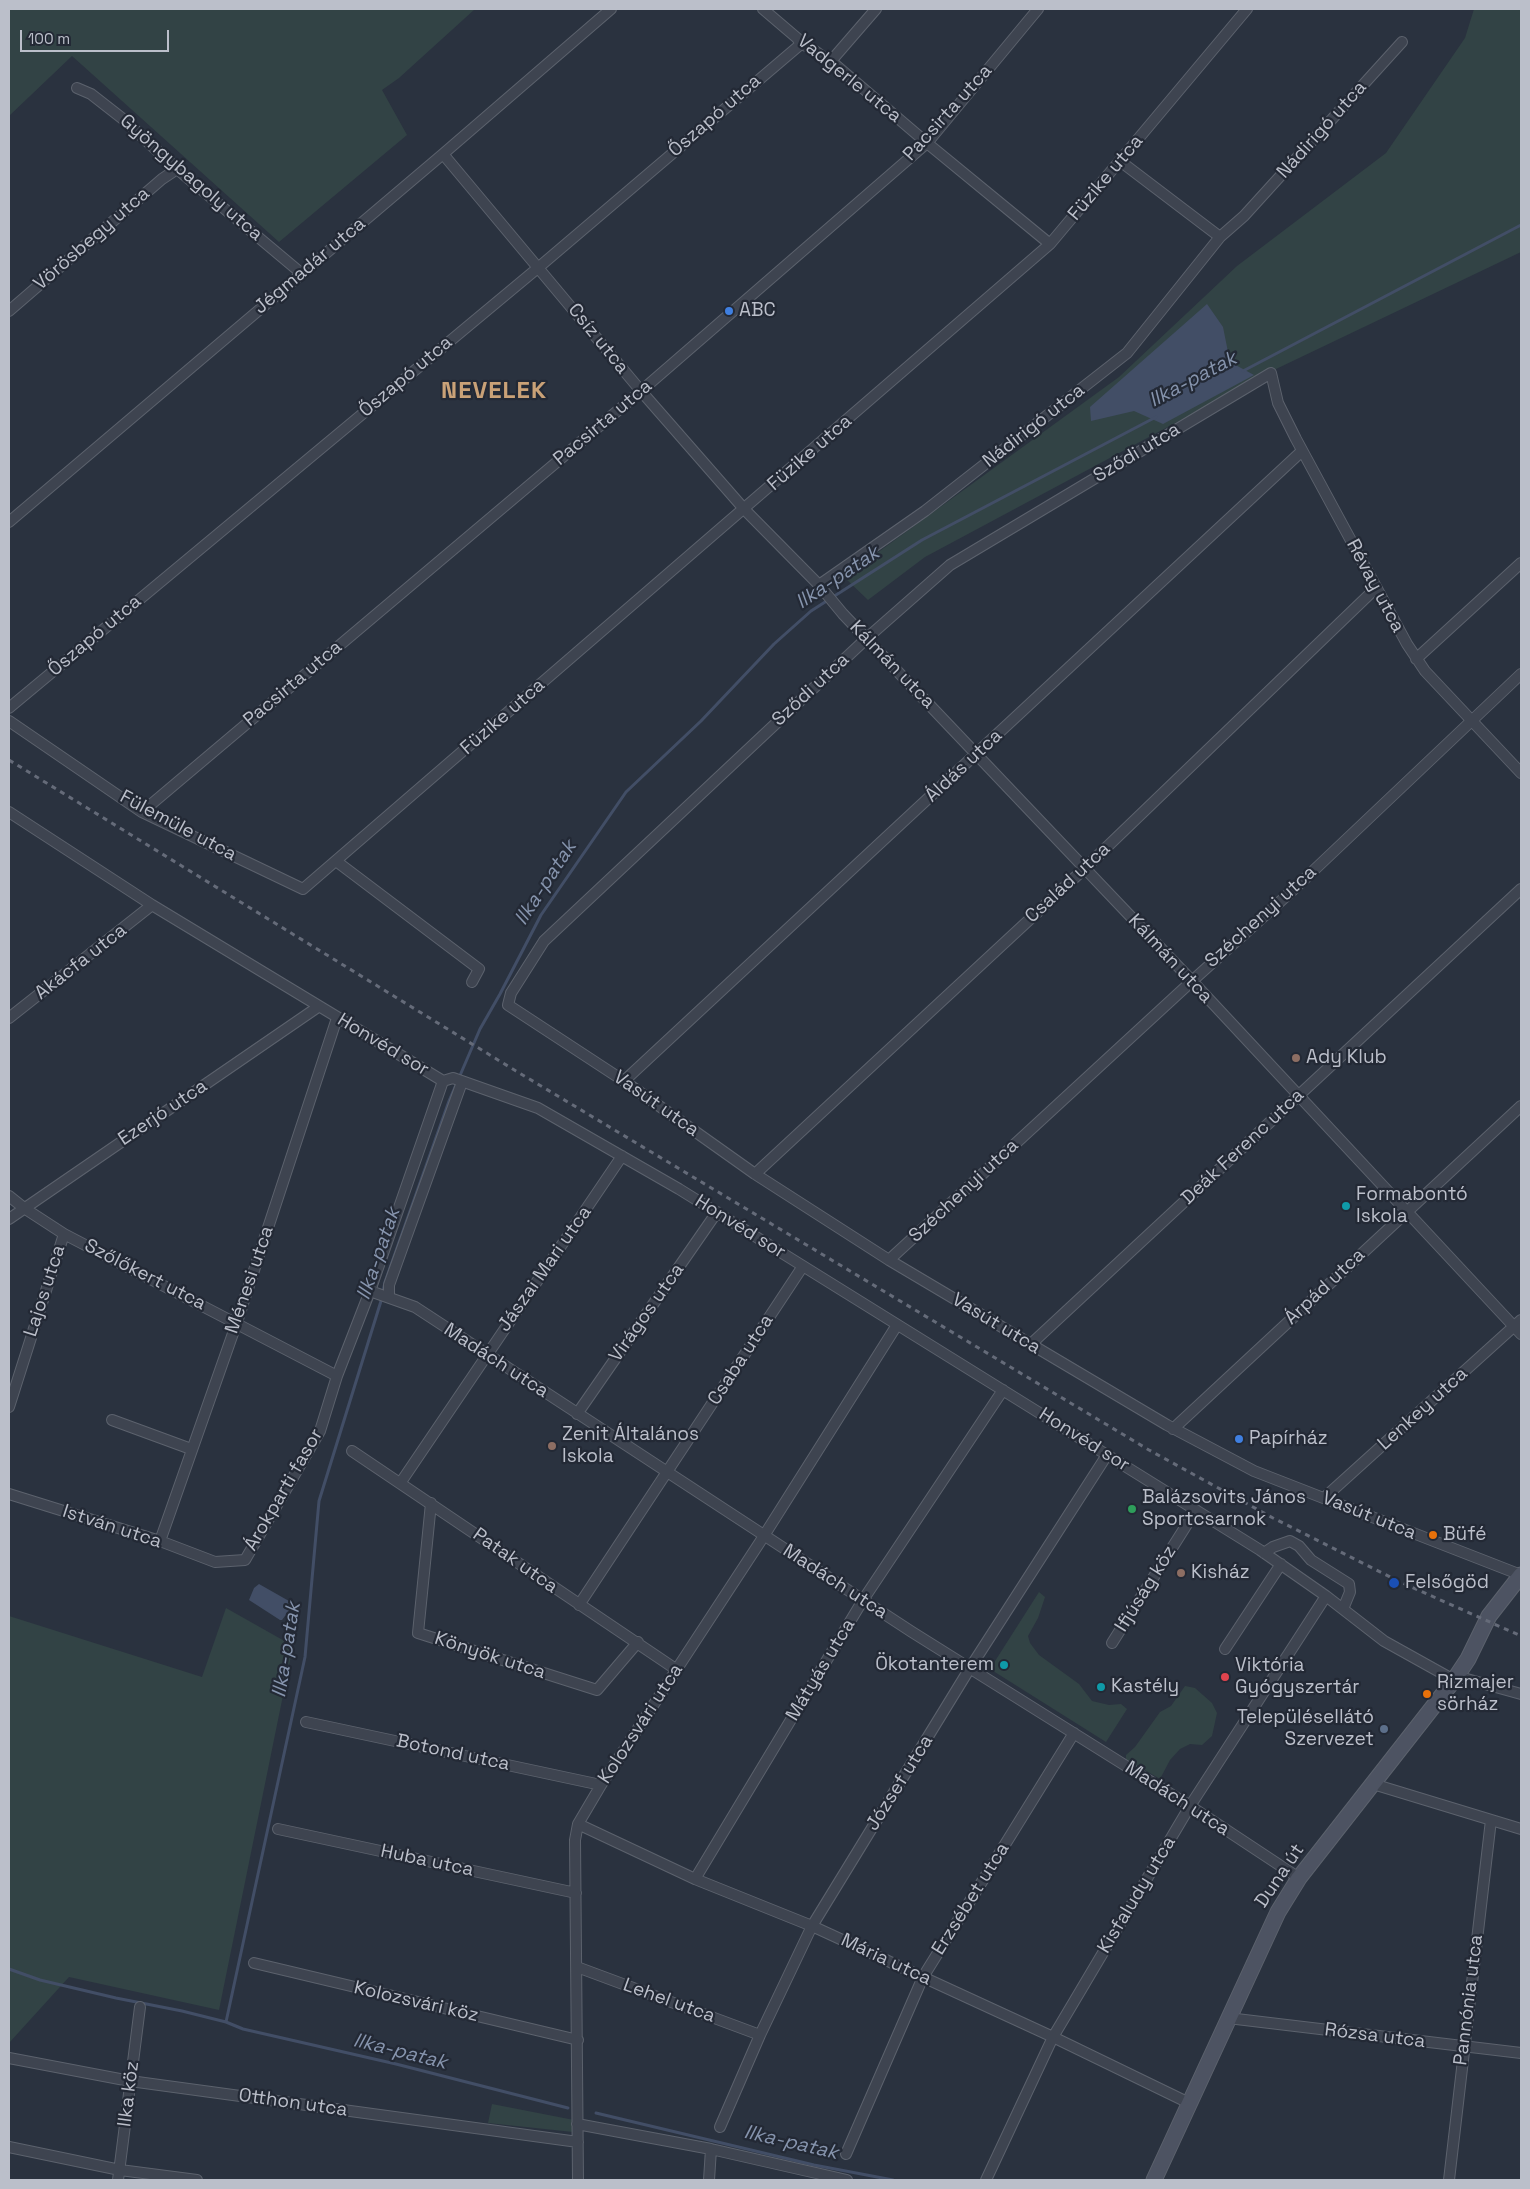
<!DOCTYPE html>
<meta charset="utf-8">
<style>
body{margin:0}
#map{position:relative;width:1530px;height:2189px;overflow:hidden;background:#2a323f;font-family:"Space Grotesk",sans-serif}
canvas{display:block}
.frame{position:absolute;inset:0;border:10px solid #bbbfca;pointer-events:none}
.scale{position:absolute;left:20px;top:30px;width:149px;height:22px;box-sizing:border-box;border:2px solid #bbbfca;border-top:0;padding-left:6px;font-size:15px;line-height:18px;white-space:nowrap;color:#bbbfca;-webkit-text-stroke:4px #232935;paint-order:stroke}
</style>
<div id="map">
<canvas width="1530" height="2189"></canvas>
<div class="frame"></div>
<div class="scale">100 m</div>
</div>
<script>
const c = document.querySelector('canvas').getContext('2d');
c.lineJoin = 'round';
function paint(path, color) { c.fillStyle = color; c.fill(path, 'evenodd'); }
const poly = rows => new Path2D(rows.map(r => 'M' + r).join(''));
function trace(path, color, width, dash) { c.strokeStyle = color; c.lineWidth = width; c.lineCap = dash ? 'butt' : 'round'; c.setLineDash(dash || []); c.stroke(path); }
function drawText(font, color, halo, rows, align = 'center') {
  c.font = font + ' "Space Grotesk",sans-serif'; c.lineWidth = 4.5; c.setLineDash([]); c.textBaseline = 'middle'; c.strokeStyle = halo; c.fillStyle = color; for (const [text, x, y, turn = 0] of rows) {
    c.save(); c.translate(x, y); c.rotate((+turn || 0) * Math.PI / 180); c.textAlign = isNaN(turn) ? turn : align; if (halo) c.strokeText(text, 0, 0); c.fillText(text, 0, 0); c.restore();
  }
}
paint(poly([
 [9,9,475,9,399,78,382,90,407,135,279,242,72,56,9,116],
 [1474,9,1521,9,1521,252,1276,369,925,557,868,600,844,577,1119,377,1237,266,1386,153,1465,38],
 [1039,1592,1045,1597,1038,1618,1028,1636,1030,1643,1039,1655,1079,1684,1092,1701,1109,1705,1121,1704,1127,1709,1106,1742,990,1669],
 [226,1608,288,1643,291,1656,219,2010,69,1977,9,2043,9,1616,202,1677],
 [1185,1686,1195,1688,1212,1703,1217,1713,1212,1736,1202,1745,1190,1744,1180,1749,1170,1760,1160,1779,1126,1759,1126,1755,1135,1747,1160,1712,1171,1706],
 [492,2104,574,2120,573,2132,488,2123]
]), '#324345');
paint(poly([
 [1207,304,1223,327,1230,362,1254,375,1163,424,1134,411,1091,421,1090,407],
 [259,1584,296,1605,291,1617,285,1616,282,1620,280,1620,249,1600,254,1588]
]), '#424e66');
trace(poly([
 [1243,371,1521,225],
 [9,1969,40,1980,116,1998,182,2011,226,2022,243,2029,396,2064,568,2108],
 [226,2022,305,1657,319,1501,381,1301,385,1282,449,1101,480,1029,500,994,541,915,626,792,701,721,774,644,811,611,922,540,1156,417],
 [596,2113,814,2165,893,2180]
]), '#424e66', 3);
const street = poly([
 [763,9,797,38,801,44,811,48,826,59,831,61,927,143,1050,244],
 [831,61,876,9],
 [77,88,91,94,123,119,177,169,301,273],
 [443,154,641,391,745,510,819,585,843,614,1192,981,1521,1334],
 [1120,161,1220,237],
 [9,311,162,179,177,169],
 [9,522,443,154,611,9],
 [819,585,925,511,1127,353,1220,237,1244,216,1402,42],
 [1416,659,1521,563],
 [9,708,539,267,801,44],
 [9,721,142,812,303,889,1050,244,1247,9],
 [1521,773,1425,671,1407,644,1296,439,1278,403,1271,373,950,565,867,638,544,941,511,993,508,1005,624,1081,755,1174,889,1260,1167,1425,1254,1471,1521,1575],
 [9,812,152,905,443,1081,453,1078,538,1108,679,1189,1260,1550,1326,1596,1384,1641,1454,1680],
 [142,812,641,391,927,143,1038,9],
 [336,861,479,969,472,982],
 [9,1018,152,905],
 [624,1081,1302,451],
 [755,1174,1084,869,1376,588],
 [9,1196,24,1208,64,1234,337,1376],
 [9,1219,318,1007],
 [889,1260,1192,981,1293,890,1521,674],
 [370,1291,415,1307,912,1632,1190,1806,1299,1878],
 [389,1298,389,1285,462,1082],
 [1031,1344,1521,889],
 [9,1407,64,1234],
 [577,1414,717,1212],
 [112,1420,191,1449],
 [1173,1429,1521,1106],
 [352,1451,677,1670],
 [401,1482,622,1156],
 [9,1494,160,1541,215,1562,245,1560,320,1431,337,1376,370,1291,443,1081],
 [1324,1498,1521,1320],
 [431,1503,418,1633,597,1690,638,1642],
 [160,1541,237,1322,337,1018],
 [1264,1553,1273,1547,1290,1541,1299,1546,1311,1560,1349,1584,1350,1592,1343,1609],
 [579,1605,803,1266],
 [1112,1643,1196,1510],
 [1225,1649,1281,1564],
 [1456,1676,1521,1694],
 [306,1722,601,1785],
 [1373,1784,1521,1829],
 [578,1824,695,1879,812,1926,1053,2037,1189,2103],
 [278,1829,576,1893],
 [695,1879,863,1600,1003,1390],
 [254,1963,578,2040],
 [577,1967,760,2035],
 [1228,2018,1521,2053],
 [9,2058,130,2081,578,2142],
 [577,2124,711,2149,847,2180],
 [720,2127,760,2035,812,1926,970,1668,1107,1455],
 [9,2147,120,2170,197,2180],
 [846,2154,923,1977,1074,1733],
 [118,2180,140,2007],
 [578,2180,575,1840,578,1824,601,1785,760,1542,897,1325],
 [709,2180,711,2149],
 [986,2180,1053,2037,1190,1806,1326,1596],
 [1449,2180,1491,1820]
]);
const secondary = poly([
 [1154,2180,1278,1912,1299,1878,1454,1680,1468,1659,1489,1616,1521,1575]
]);
trace(street, '#5c626d', 12);
trace(secondary, '#5c626d', 17);
trace(street, '#3e4450', 10);
trace(secondary, '#4d5362', 15);
trace(poly([
 [9,760,516,1071,1149,1450,1273,1518,1398,1581,1521,1636]
]), '#656b79', 3, [5, 5]);
for (const [x, y, r, color] of [
 [729,311,5,"#3f7fe0"],
 [1296,1058,5,"#8d6e63"],
 [1346,1206,5,"#0f9aa8"],
 [1239,1439,5,"#3f7fe0"],
 [552,1446,5,"#8d6e63"],
 [1132,1509,5,"#2e9e5b"],
 [1433,1535,5,"#e8710a"],
 [1181,1573,5,"#8d6e63"],
 [1394,1583,6,"#1a4fb4"],
 [1004,1665,5,"#0f9aa8"],
 [1225,1677,5,"#e0444e"],
 [1101,1687,5,"#0f9aa8"],
 [1427,1694,5,"#e8710a"],
 [1384,1729,5,"#5c6f8a"]
]) { const dot = new Path2D(); dot.arc(x, y, r, 0, 2 * Math.PI); c.fillStyle = color; c.fill(dot); trace(dot, '#232935', 2); }
drawText('19px', '#bbbfca', '#232935', [
 ["Vadgerle utca",849,79,39],
 ["Pacsirta utca",948,113,-48],
 ["Őszapó utca",715,116,-41],
 ["Nádirigó utca",1322,130,-48],
 ["Gyöngybagoly utca",191,178,41],
 ["Füzike utca",1106,178,-50],
 ["Vörösbegy utca",92,239,-41],
 ["Jégmadár utca",310,266,-40],
 ["Csíz utca",598,339,51],
 ["Őszapó utca",406,377,-40],
 ["Pacsirta utca",603,423,-40],
 ["Nádirigó utca",1034,426,-38],
 ["Füzike utca",810,453,-41],
 ["Sződi utca",1137,453,-31],
 ["Révay utca",1375,586,62],
 ["Őszapó utca",95,636,-40],
 ["Kálmán utca",892,665,46],
 ["Pacsirta utca",293,684,-40],
 ["Sződi utca",811,690,-43],
 ["Füzike utca",503,717,-41],
 ["Áldás utca",964,766,-43],
 ["Fülemüle utca",178,826,28],
 ["Család utca",1068,883,-43],
 ["Széchenyi utca",1261,917,-42],
 ["Kálmán utca",1170,959,47],
 ["Akácfa utca",81,962,-38],
 ["Honvéd sor",383,1045,31],
 ["Vasút utca",656,1104,35],
 ["Ezerjó utca",163,1113,-34],
 ["Deák Ferenc utca",1243,1147,-43],
 ["Széchenyi utca",964,1191,-43],
 ["Honvéd sor",740,1227,32],
 ["Jászai Mari utca",545,1269,-55],
 ["Szőlőkert utca",145,1275,27],
 ["Ménesi utca",250,1280,-71],
 ["Árpád utca",1325,1287,-43],
 ["Lajos utca",45,1291,-72],
 ["Virágos utca",647,1313,-55],
 ["Vasút utca",996,1324,31],
 ["Csaba utca",741,1360,-57],
 ["Madách utca",496,1361,33],
 ["Lenkey utca",1423,1409,-42],
 ["Honvéd sor",1084,1440,32],
 ["Árokparti fasor",284,1490,-60],
 ["Vasút utca",1369,1516,22],
 ["István utca",112,1527,18],
 ["Patak utca",515,1561,35],
 ["Madách utca",835,1582,33],
 ["Ifjúság köz",1146,1589,-58],
 ["Könyök utca",490,1656,18],
 ["Mátyás utca",821,1670,-59],
 ["Kolozsvári utca",641,1724,-57],
 ["Botond utca",453,1753,12],
 ["József utca",900,1783,-58],
 ["Madách utca",1177,1799,33],
 ["Huba utca",427,1861,12],
 ["Duna út",1280,1876,-56],
 ["Kisfaludy utca",1137,1895,-59],
 ["Erzsébet utca",971,1899,-58],
 ["Mária utca",886,1960,25],
 ["Pannónia utca",1469,2000,-83],
 ["Lehel utca",669,2001,20],
 ["Kolozsvári köz",416,2002,13],
 ["Rózsa utca",1375,2036,7],
 ["Ilka köz",129,2094,-83],
 ["Otthon utca",293,2103,8]
]);
drawText('19px', '#bbbfca', '#232935', [
 ["ABC",739,311],
 ["Ady Klub",1306,1058],
 ["Formabontó",1356,1195],
 ["Iskola",1356,1217],
 ["Zenit Általános",562,1435],
 ["Iskola",562,1457],
 ["Papírház",1249,1439],
 ["Balázsovits János",1142,1498],
 ["Sportcsarnok",1142,1520],
 ["Büfé",1443,1535],
 ["Kisház",1191,1573],
 ["Felsőgöd",1405,1583],
 ["Ökotanterem",994,1665,"right"],
 ["Viktória",1235,1666],
 ["Gyógyszertár",1235,1688],
 ["Rizmajer",1437,1683],
 ["sörház",1437,1705],
 ["Kastély",1111,1687],
 ["Településellátó",1374,1718,"right"],
 ["Szervezet",1374,1740,"right"]
], 'left');
drawText('italic 20px', '#8694ad', '#232935', [
 ["Ilka-patak",1193,380,-28],
 ["Ilka-patak",838,578,-34],
 ["Ilka-patak",546,883,-57],
 ["Ilka-patak",379,1254,-71],
 ["Ilka-patak",287,1650,-81],
 ["Ilka-patak",400,2052,14],
 ["Ilka-patak",791,2143,13]
]);
c.letterSpacing = '1px';
drawText('bold 24px', '#c9a177', '#232935', [
 ["NEVELEK",494,391]
]);
c.letterSpacing = '0px';
</script>
